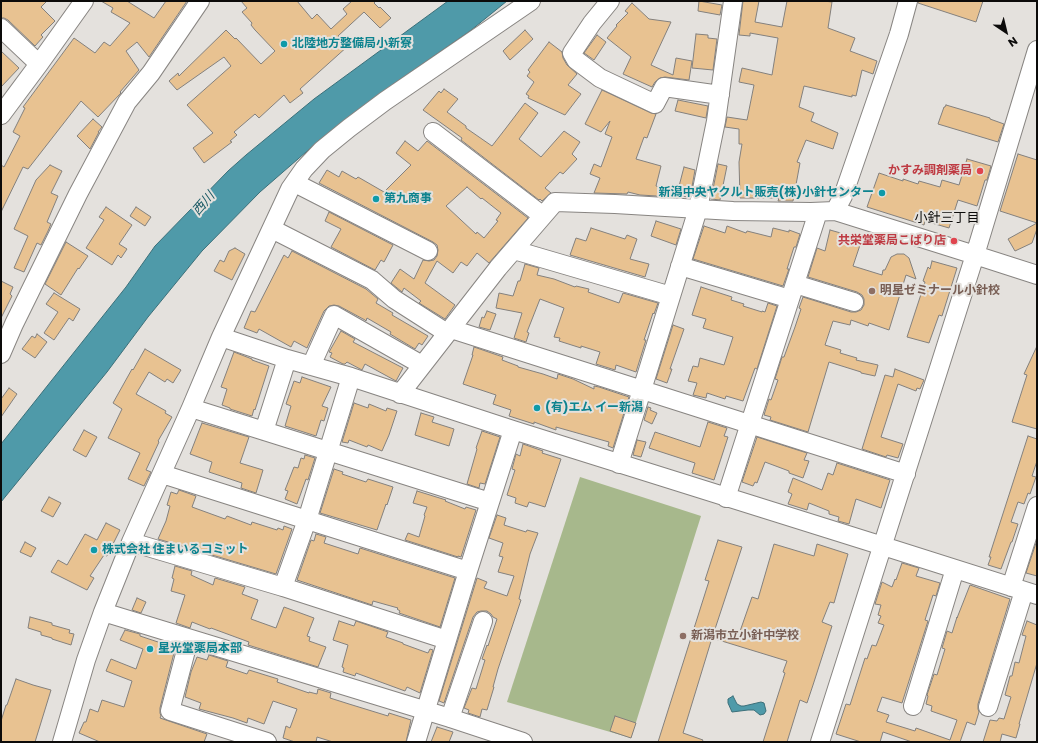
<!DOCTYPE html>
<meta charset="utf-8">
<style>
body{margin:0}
#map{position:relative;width:1038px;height:743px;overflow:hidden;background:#e4e1dd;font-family:Poppins,sans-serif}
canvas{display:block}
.frame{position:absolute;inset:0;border:2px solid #0c0b0a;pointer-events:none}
.north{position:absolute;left:986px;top:12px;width:40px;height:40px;-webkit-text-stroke:3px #e4e1dd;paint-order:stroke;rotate:145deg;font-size:11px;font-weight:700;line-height:16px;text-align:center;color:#0c0b0a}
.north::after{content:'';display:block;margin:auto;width:14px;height:18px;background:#0c0b0a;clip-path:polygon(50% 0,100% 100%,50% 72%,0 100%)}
</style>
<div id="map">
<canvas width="1038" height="743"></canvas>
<div class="frame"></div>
<div class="north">N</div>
</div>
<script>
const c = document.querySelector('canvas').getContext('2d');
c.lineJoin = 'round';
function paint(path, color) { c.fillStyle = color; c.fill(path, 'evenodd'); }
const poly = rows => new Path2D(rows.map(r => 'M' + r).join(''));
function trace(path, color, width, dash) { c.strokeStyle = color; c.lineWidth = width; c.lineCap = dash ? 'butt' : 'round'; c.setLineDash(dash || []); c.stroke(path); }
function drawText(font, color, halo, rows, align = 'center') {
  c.font = font + ' Poppins,"Noto Sans JP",sans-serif'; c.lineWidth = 4; c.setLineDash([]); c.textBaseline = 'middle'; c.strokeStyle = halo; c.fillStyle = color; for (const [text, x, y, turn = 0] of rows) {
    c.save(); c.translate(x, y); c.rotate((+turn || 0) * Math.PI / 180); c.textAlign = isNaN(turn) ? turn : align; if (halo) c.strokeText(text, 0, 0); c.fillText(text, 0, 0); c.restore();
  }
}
paint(poly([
 [580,477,701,516,631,738,507,702]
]), '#a7b88c');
const water = poly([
 [448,1,507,1,470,31,395,83,321,139,260,192,202,251,148,317,107,372,1,502,1,444,126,287,155,246,228,171,246,155,314,99,448,1],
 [733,696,737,704,741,706,744,706,761,702,764,703,766,711,764,714,760,715,754,710,748,710,732,712,728,703,728,699,733,696]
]);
paint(water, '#4f9aa9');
trace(water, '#3b6f79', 1);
const building = poly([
 [1,1,47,1,41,7,55,21,41,35,43,37,35,46,8,20,4,18,1,18,1,1],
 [101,1,127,1,154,18,166,1,187,1,149,57,137,42,126,51,139,70,120,92,121,93,98,117,81,101,28,169,23,167,1,212,1,165,4,167,20,136,13,132,25,108,23,107,74,38,95,53,104,42,110,46,130,23,111,12,113,8,101,1],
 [241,1,297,1,312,19,317,14,331,29,347,14,343,9,352,1,376,1,374,3,379,8,380,7,391,18,380,28,364,12,338,36,348,46,300,89,303,93,290,103,284,95,259,118,255,114,234,132,237,135,230,141,232,142,204,163,193,148,213,133,187,105,231,66,224,57,177,90,169,81,178,73,179,76,226,30,235,39,236,38,261,64,275,51,255,30,251,25,252,23,242,12,247,8,241,1],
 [699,1,722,5,720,15,698,11,699,1],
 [743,1,759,1,755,22,782,27,787,1,824,1,832,2,828,28,855,38,850,51,877,61,873,74,862,70,856,96,852,95,852,97,804,86,799,107,814,113,811,121,838,133,833,149,806,140,797,162,800,163,793,201,778,201,779,198,740,198,739,162,742,144,739,144,739,129,725,127,727,117,747,120,754,85,739,82,742,68,772,75,778,38,750,33,750,36,739,35,743,1],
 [918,1,983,1,976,22,918,3,918,1],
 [632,3,649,19,671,22,651,65,673,75,676,58,692,61,689,80,665,77,660,78,655,82,652,87,623,74,631,57,607,38,617,26,616,25,628,13,625,11,632,3],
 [525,30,533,39,510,60,503,51,525,30],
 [696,34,708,35,708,38,717,39,713,70,692,68,696,34],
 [597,35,606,42,594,60,584,53,597,35],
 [549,42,562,52,563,58,567,65,577,74,568,85,581,94,565,115,528,98,529,96,526,94,534,82,527,76,530,72,528,70,549,42],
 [1,51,19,68,1,87,1,51],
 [444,89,458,99,447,112,466,126,466,128,492,146,506,128,525,103,538,113,519,139,541,157,564,131,580,142,572,154,577,159,563,174,560,172,545,188,551,193,542,201,540,199,539,200,461,140,462,138,423,110,439,91,441,93,444,89],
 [602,90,651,113,656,114,647,138,644,137,636,159,661,166,656,186,675,192,674,197,640,195,628,192,627,194,594,193,600,178,590,174,594,164,601,167,612,137,605,134,610,121,601,132,585,124,602,90],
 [678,100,708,106,706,118,675,111,678,100],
 [946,105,990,118,990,119,1004,124,998,142,938,124,944,107,945,107,946,105],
 [93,119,102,127,98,132,99,132,90,149,77,136,93,119],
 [405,141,418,151,427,141,528,218,489,263,477,253,467,266,461,262,453,273,437,261,425,283,455,305,445,319,419,303,421,301,404,288,402,292,391,283,400,269,414,279,423,260,429,261,434,260,437,256,438,250,437,245,433,242,319,183,327,170,339,177,342,171,356,179,358,177,384,192,411,165,396,153,405,141],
 [467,187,481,199,482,198,501,213,496,220,498,221,484,238,477,232,476,234,446,206,467,187],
 [1018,154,1037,160,1037,223,1000,211,1018,154],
 [967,159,991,166,987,180,985,180,977,206,958,200,949,228,925,221,924,225,867,207,879,173,903,181,903,179,918,184,919,181,940,187,942,180,959,185,967,159],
 [718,164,727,166,720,200,711,199,718,164],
 [50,165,62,171,51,193,58,196,47,222,51,224,48,231,41,245,37,243,24,272,14,268,28,236,14,229,36,180,50,165],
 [684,167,695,170,690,198,677,194,684,167],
 [106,207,132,225,119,244,127,249,121,258,118,255,112,265,86,248,104,220,99,217,106,207],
 [136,207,151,217,145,226,130,216,136,207],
 [329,212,393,245,384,262,381,260,375,270,331,247,341,229,325,221,329,212],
 [656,221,681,229,676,245,651,236,656,221],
 [1037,223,1037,229,1032,243,1015,251,1008,239,1037,223],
 [704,226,725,233,727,226,746,233,747,231,771,237,773,228,789,232,789,230,800,234,796,247,794,247,787,269,789,269,783,286,693,259,704,226],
 [591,228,625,239,627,235,637,239,630,259,649,264,645,277,570,255,576,238,586,241,591,228],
 [830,230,862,239,853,266,882,275,883,270,885,270,891,257,897,254,904,254,909,258,916,279,906,275,889,330,869,323,868,326,851,320,850,325,833,321,825,345,841,350,840,353,857,358,856,360,878,365,875,376,861,373,861,372,829,362,808,432,770,420,771,417,764,415,769,399,771,400,778,380,775,379,782,357,784,357,795,327,801,309,799,308,803,297,851,312,856,312,861,310,864,305,864,299,862,295,857,292,808,277,817,248,825,251,830,230],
 [66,242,88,256,79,269,78,268,61,295,45,284,66,242],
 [235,248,245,254,232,280,214,271,220,260,224,262,229,251,235,248],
 [292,251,366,289,378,299,376,303,393,313,392,315,428,336,422,345,419,343,415,349,390,334,391,332,367,318,366,321,365,320,339,306,334,305,329,306,324,311,307,348,294,341,291,347,259,329,257,333,244,328,251,311,255,312,284,255,288,258,292,251],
 [932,261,957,268,942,316,939,315,929,343,907,337,925,282,923,281,928,267,930,269,932,261],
 [525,264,539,268,537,275,554,279,575,287,576,286,589,289,588,292,619,303,623,293,658,303,654,314,653,313,644,340,646,340,636,372,616,365,615,370,596,364,600,352,581,346,581,348,559,341,560,338,554,337,564,308,540,299,527,332,529,333,526,342,514,338,522,313,496,308,499,293,513,296,518,281,520,281,525,264],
 [1,281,13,287,10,294,12,296,1,318,1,281],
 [701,287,732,297,731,300,744,304,743,306,762,312,762,311,765,312,768,303,777,306,757,369,755,368,743,401,726,396,725,399,707,393,706,398,693,395,697,383,688,381,693,366,698,367,700,358,724,365,733,337,703,328,706,319,692,315,701,287],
 [54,293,80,309,73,321,69,318,54,340,44,333,58,312,46,304,54,293],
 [487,311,496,314,490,330,479,327,482,317,484,318,487,311],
 [673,325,684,329,670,369,672,369,667,383,656,379,673,325],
 [341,331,355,339,353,342,403,368,396,381,365,364,362,370,347,362,345,364,343,364,330,357,332,353,329,352,341,331],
 [37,334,47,342,35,358,22,349,32,336,35,338,37,334],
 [1037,346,1037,429,1012,422,1027,375,1024,374,1037,346],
 [474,347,503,357,502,360,518,366,518,367,543,374,557,379,558,374,573,379,594,389,594,386,599,387,629,397,613,448,608,446,609,442,556,427,556,430,534,422,534,424,509,416,511,410,493,404,496,395,463,384,473,355,472,355,474,347],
 [145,349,181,370,173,383,167,379,165,382,149,372,136,394,166,411,165,413,172,417,158,441,159,442,146,470,151,472,144,486,128,479,140,453,108,438,122,409,113,403,132,369,133,370,145,349],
 [234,352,252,359,252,360,269,366,255,410,254,409,252,416,230,409,230,408,222,405,227,389,221,387,234,352],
 [895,369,924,380,920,389,917,388,916,391,898,384,881,437,903,444,898,458,887,455,886,457,862,449,885,375,893,377,895,369],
 [302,377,331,387,322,406,328,408,324,421,321,420,316,436,285,426,291,406,286,404,294,381,300,383,302,377],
 [9,388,17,394,1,417,1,399,9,388],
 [354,403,368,408,369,404,386,411,387,408,397,411,389,435,382,451,368,445,367,447,349,440,348,443,342,442,354,403],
 [648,407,651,408,650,410,657,413,652,424,644,420,648,407],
 [421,413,434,417,432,422,454,429,449,446,415,435,421,413],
 [708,422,727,428,724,436,728,437,714,480,692,473,695,463,649,448,655,432,700,447,708,422],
 [202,423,249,437,240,463,263,470,256,493,241,488,242,483,209,472,212,462,190,454,202,423],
 [84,430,97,437,86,457,73,450,84,430],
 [482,431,500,437,485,484,480,483,479,488,467,484,477,449,476,448,482,431],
 [1028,436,1037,439,1037,461,1032,476,1036,477,1030,494,1028,493,1024,504,1018,502,1011,522,1018,524,1012,542,1011,542,1001,569,988,565,991,557,989,557,1028,436],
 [757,437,807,453,804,460,809,461,803,478,789,473,789,471,765,462,757,483,755,482,753,486,742,482,757,437],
 [637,440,646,442,641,457,633,455,637,440],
 [523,444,543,451,542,453,561,459,545,507,529,502,527,507,515,503,516,498,507,495,515,470,512,469,516,454,520,456,523,444],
 [305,455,315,458,308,480,306,479,297,504,285,499,288,491,285,490,294,467,298,468,301,458,304,459,305,455],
 [837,463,890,480,881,508,856,499,849,524,838,521,839,517,829,514,829,511,809,503,807,510,788,504,792,494,788,492,793,478,822,490,828,473,833,475,837,463],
 [334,469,343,472,342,474,366,482,368,479,393,487,387,505,386,504,377,530,320,513,334,469],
 [179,490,196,496,192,507,225,519,227,516,251,525,252,522,277,530,278,528,283,530,284,526,292,529,276,574,158,539,166,521,170,506,167,505,171,492,177,494,179,490],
 [417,491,446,500,445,501,465,509,466,507,476,510,461,557,458,556,458,557,405,540,408,533,419,537,425,516,424,515,427,507,413,503,417,491],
 [49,497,61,503,53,517,41,511,49,497],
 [497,515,506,518,504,525,526,532,527,530,538,533,530,554,519,599,521,600,498,669,493,687,494,687,487,710,482,709,480,717,468,713,469,710,464,708,472,688,476,689,485,660,482,659,487,645,488,646,497,619,493,617,491,614,487,611,481,611,477,612,473,617,444,703,439,701,477,578,487,582,484,588,507,596,514,576,498,572,503,557,499,556,503,543,489,538,497,515],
 [106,523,120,530,107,556,104,555,90,576,94,578,87,590,51,572,58,560,67,565,85,534,97,540,106,523],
 [316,534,326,537,324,543,358,554,360,548,455,578,440,627,399,613,400,611,397,609,398,608,373,601,372,605,297,580,311,540,314,541,316,534],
 [718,540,742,547,715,629,738,637,752,597,758,599,774,544,814,556,817,544,848,554,834,603,830,602,822,622,832,626,813,685,807,703,800,700,787,742,763,742,785,673,783,672,787,661,712,638,683,733,703,740,702,742,658,742,709,581,705,580,718,540],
 [1037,540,1037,576,1026,573,1037,540],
 [25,542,36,548,31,557,20,552,25,542],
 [902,563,919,568,916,576,940,583,936,596,933,595,925,620,928,621,902,703,882,697,877,711,889,715,886,722,915,731,916,728,950,740,957,720,931,711,932,706,926,704,928,696,927,695,934,674,937,675,945,649,942,648,947,631,952,633,957,617,957,618,970,585,1010,599,978,704,978,709,979,712,975,725,967,722,960,742,912,742,883,732,880,742,861,742,836,734,846,704,850,705,865,658,867,659,872,645,876,646,884,625,878,623,881,616,878,615,881,605,875,604,882,582,892,587,895,579,896,580,902,563],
 [175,566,192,571,191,575,213,585,215,578,245,587,242,594,258,600,251,619,276,628,284,607,314,618,307,636,310,637,309,641,326,647,318,667,248,645,249,642,211,628,210,629,192,622,190,628,176,623,185,595,171,591,174,579,172,578,175,566],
 [137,598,146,602,141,613,132,610,137,598],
 [30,617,52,623,52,625,70,630,69,633,74,634,71,645,52,639,52,638,41,635,41,632,28,628,30,617],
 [339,621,354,626,356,621,388,632,386,637,403,643,403,644,428,653,430,649,433,650,420,693,407,687,405,691,356,673,355,676,343,672,344,668,342,667,348,645,333,640,339,621],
 [1027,621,1037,625,1037,663,1019,724,1020,724,1016,738,1002,734,1000,742,983,742,990,720,997,721,999,718,1004,719,1011,697,1005,695,1010,676,1012,676,1015,662,1019,663,1026,636,1022,635,1027,621],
 [125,630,140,634,140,636,164,644,165,642,176,645,160,708,160,713,161,716,160,718,207,734,204,742,100,742,79,733,84,722,86,722,90,709,98,712,102,700,124,707,132,681,106,671,111,659,136,669,143,649,120,640,125,630],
 [209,655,228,661,226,667,247,674,249,670,278,679,277,682,309,693,309,692,317,694,318,689,331,693,330,698,349,704,388,716,389,713,411,720,406,742,333,742,317,737,316,742,295,742,283,738,286,726,290,728,297,709,273,701,264,724,248,718,247,723,233,718,199,709,201,703,185,697,191,672,197,657,207,660,209,655],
 [16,679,33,685,51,690,35,742,1,742,1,721,6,705,7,705,16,679],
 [615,716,636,723,631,738,610,731,615,716],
 [437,727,453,732,449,742,431,742,437,727]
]);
paint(building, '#e8c291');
trace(building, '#83807d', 1);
const minor = poly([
 [610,1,592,23,572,53,576,60,600,78,655,104,664,87,720,95],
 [1,28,39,64],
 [1,115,39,64,84,1],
 [433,132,543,216],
 [295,183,428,251],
 [835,211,843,196,899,34,908,1],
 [272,229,372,280,394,299,447,333],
 [514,250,671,296],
 [680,266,790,299],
 [795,284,854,302],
 [451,329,906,474],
 [221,337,287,359,351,377,513,430,883,546,1037,595],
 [1,354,14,324,78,194,127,102,151,73,200,1],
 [311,366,334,315,422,365],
 [400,394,498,268,555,202,615,204,733,211,811,212,835,211,975,255,1037,275],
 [191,408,490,502],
 [264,431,287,359],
 [619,464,698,209,716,121,733,1],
 [162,474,468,571],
 [726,498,818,212],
 [131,542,283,587,447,640],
 [283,587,307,520,351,377],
 [1011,587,1037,506],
 [103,612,450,718,523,742],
 [189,639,170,711,267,742],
 [913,706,955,569],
 [988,707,1024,591],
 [450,718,483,621],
 [62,742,86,660,103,612,131,542,191,408,221,337,290,189,304,169,322,150,349,128,385,101,531,1],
 [416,742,468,571,513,430],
 [820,742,975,255,1037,50]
]);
trace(minor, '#888582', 20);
trace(minor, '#fff', 18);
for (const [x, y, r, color] of [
 [284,44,4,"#0f9aa8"],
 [980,171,4,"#e0444e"],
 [882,193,4,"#0f9aa8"],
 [376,199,4,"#0f9aa8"],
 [954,241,4,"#e0444e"],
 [872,291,4,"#8d6e63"],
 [537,408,4,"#0f9aa8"],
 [94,550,4,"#0f9aa8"],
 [683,636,4,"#8d6e63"],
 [150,649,4,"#0f9aa8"]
]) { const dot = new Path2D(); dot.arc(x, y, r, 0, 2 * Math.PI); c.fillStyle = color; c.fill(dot); trace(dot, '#e4e1dd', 1.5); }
drawText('bold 12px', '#0d838f', '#e4e1dd', [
 ["北陸地方整備局小新寮",292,44],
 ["新潟中央ヤクルト販売(株)小針センター",874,193,"right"],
 ["第九商事",384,199],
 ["(有)エム イー新潟",545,408],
 ["株式会社 住まいるコミット",102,550],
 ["星光堂薬局本部",158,649]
], 'left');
drawText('bold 12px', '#be3a42', '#e4e1dd', [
 ["かすみ調剤薬局",972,171],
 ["共栄堂薬局こばり店",946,241]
], 'right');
drawText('bold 12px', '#785e54', '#e4e1dd', [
 ["明星ゼミナール小針校",880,291],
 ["新潟市立小針中学校",691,636]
], 'left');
drawText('italic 13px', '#1c5b66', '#e4e1dd', [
 ["西川",204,204,-49]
]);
drawText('13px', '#0c0b0a', '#e4e1dd', [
 ["小針三丁目",947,219]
]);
</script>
